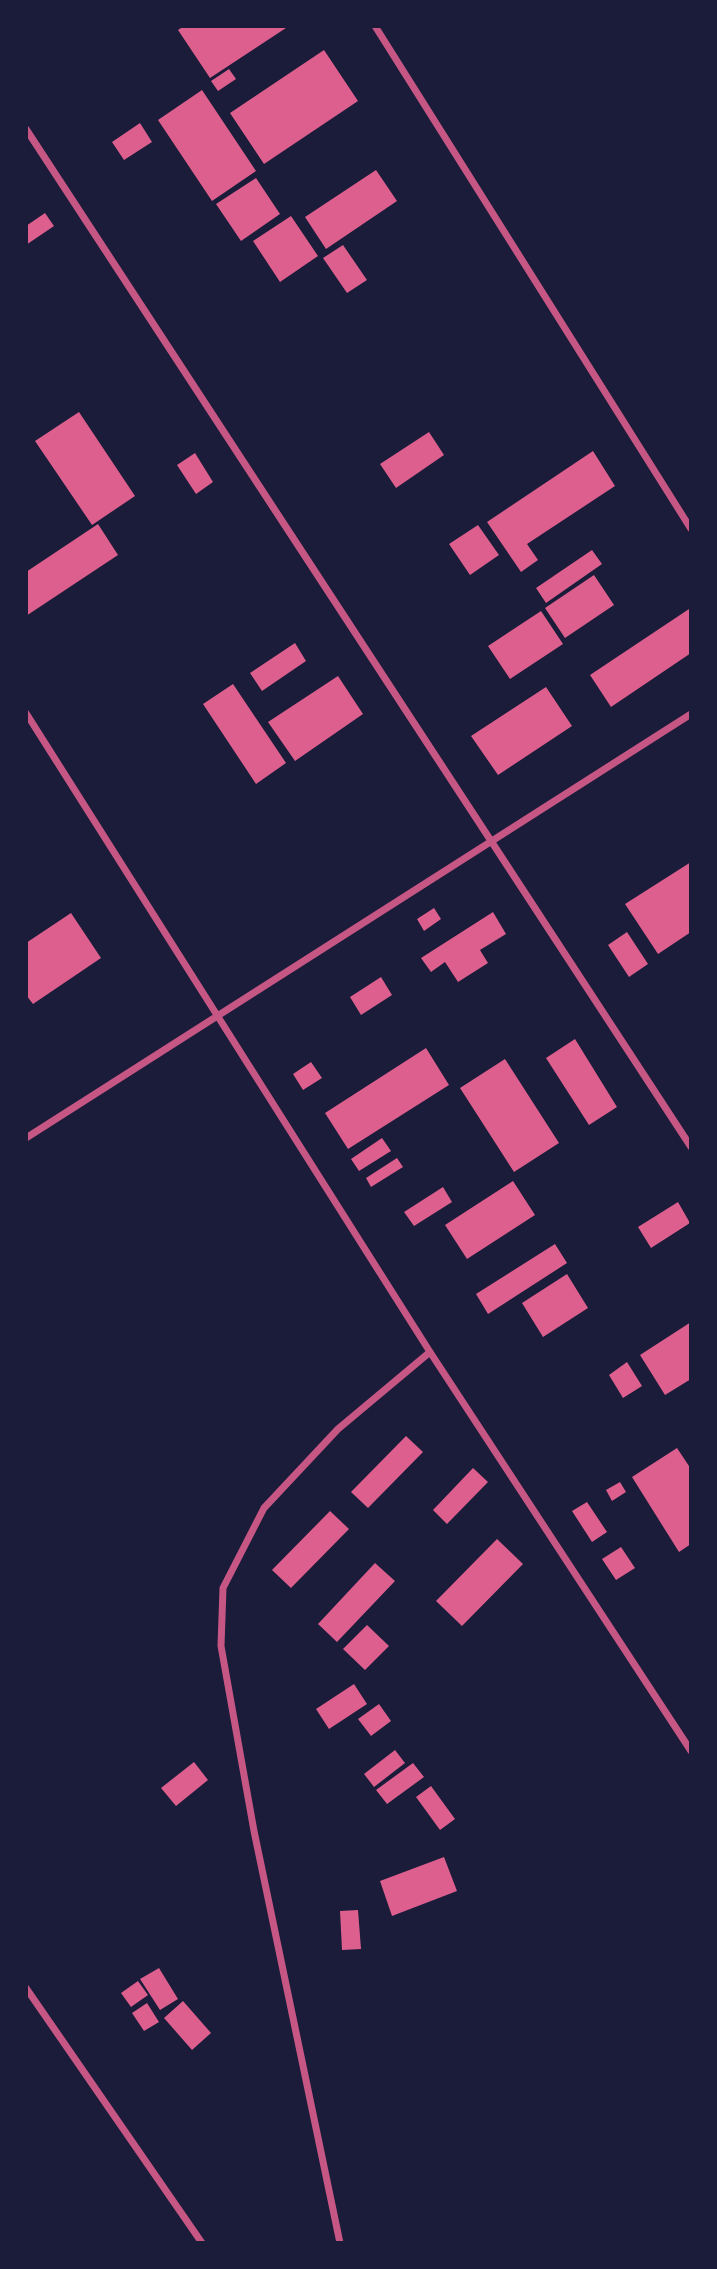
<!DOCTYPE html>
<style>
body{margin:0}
#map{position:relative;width:717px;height:2269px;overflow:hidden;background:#1b1b3a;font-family:"Public Sans",sans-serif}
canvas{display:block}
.frame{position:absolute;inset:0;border:28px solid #1b1b3a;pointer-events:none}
</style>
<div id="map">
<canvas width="717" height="2269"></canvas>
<div class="frame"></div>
</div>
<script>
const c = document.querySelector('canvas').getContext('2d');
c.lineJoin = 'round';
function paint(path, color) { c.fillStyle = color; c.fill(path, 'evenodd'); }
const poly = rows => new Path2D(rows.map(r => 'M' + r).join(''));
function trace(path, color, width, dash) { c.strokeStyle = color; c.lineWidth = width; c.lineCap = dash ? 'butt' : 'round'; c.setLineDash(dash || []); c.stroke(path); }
paint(poly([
 [184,26,289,26,210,78,178,30],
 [324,50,358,101,264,164,230,113],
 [229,69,236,79,218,91,211,81],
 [202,90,256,171,212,201,158,120],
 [140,123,152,142,124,160,112,142],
 [376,170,397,201,326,249,305,217],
 [256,178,280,214,241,241,216,204],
 [45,213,54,226,26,245,26,226],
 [291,216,318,256,280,282,253,241],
 [343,245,367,280,347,293,323,258],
 [79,412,135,496,92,525,35,441],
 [429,432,444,455,396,488,380,464],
 [593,451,615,486,527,544,538,560,521,572,487,522],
 [195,453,213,482,196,494,177,465],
 [98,524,118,555,26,616,26,572],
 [478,525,499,555,470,575,449,544],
 [592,550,602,564,546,603,536,588],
 [594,575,614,605,565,638,545,608],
 [689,609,691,653,611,707,590,675],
 [541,611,563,644,510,679,488,646],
 [295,643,306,661,262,691,250,673],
 [338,676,363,714,295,761,268,722],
 [233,684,286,763,256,784,203,704],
 [546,687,572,726,498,775,471,736],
 [691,862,691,932,658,954,625,904],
 [434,908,441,919,424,931,417,919],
 [493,912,506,934,480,950,488,963,458,982,445,962,431,972,421,958],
 [71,913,101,958,33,1004,26,995,26,943],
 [627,932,648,964,629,977,608,945],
 [381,977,392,995,361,1015,350,997],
 [575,1039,617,1107,589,1125,546,1058],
 [426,1048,449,1085,348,1149,325,1113],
 [505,1059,559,1143,514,1172,460,1088],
 [311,1062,322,1078,303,1090,293,1074],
 [382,1138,391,1151,359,1171,351,1159],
 [397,1158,403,1167,371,1187,366,1178],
 [513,1181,535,1215,467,1259,445,1225],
 [443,1187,452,1202,414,1226,404,1212],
 [678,1202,690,1223,651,1248,638,1227],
 [555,1244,567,1263,488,1314,476,1294],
 [567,1274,588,1308,543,1337,522,1303],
 [691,1322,691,1379,665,1395,640,1355],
 [627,1362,642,1386,623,1398,609,1375],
 [406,1436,423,1452,368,1508,351,1492],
 [677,1448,691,1469,691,1544,679,1552,632,1477],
 [473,1468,488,1482,447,1524,433,1510],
 [620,1482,626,1492,612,1501,606,1490],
 [587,1502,607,1532,592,1542,572,1511],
 [330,1511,349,1529,291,1588,272,1570],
 [497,1539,523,1564,462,1626,436,1601],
 [621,1547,635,1568,616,1580,602,1559],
 [375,1563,395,1581,337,1642,318,1624],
 [367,1625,389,1646,365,1670,343,1649],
 [354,1684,367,1704,329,1729,316,1709],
 [379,1704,391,1721,371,1736,358,1719],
 [395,1750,405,1763,374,1787,364,1774],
 [194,1762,208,1780,176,1806,161,1788],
 [413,1763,424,1777,387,1804,376,1790],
 [431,1786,455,1819,440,1830,416,1797],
 [444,1857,457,1891,392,1916,380,1881],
 [358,1910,361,1949,342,1950,340,1911],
 [159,1968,178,1999,160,2010,140,1979],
 [138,1981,148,1995,131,2007,121,1993],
 [183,2001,211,2033,192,2050,164,2018],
 [147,2003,159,2022,144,2031,132,2013]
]), '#dd5f8e');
trace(poly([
 [375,26,691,529],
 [26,129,691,1147],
 [26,713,430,1352,691,1751],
 [26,1138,691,714],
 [26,1988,202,2243],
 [340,2243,254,1831,221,1646,223,1588,264,1508,338,1429,430,1352]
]), '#c65784', 7);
</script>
